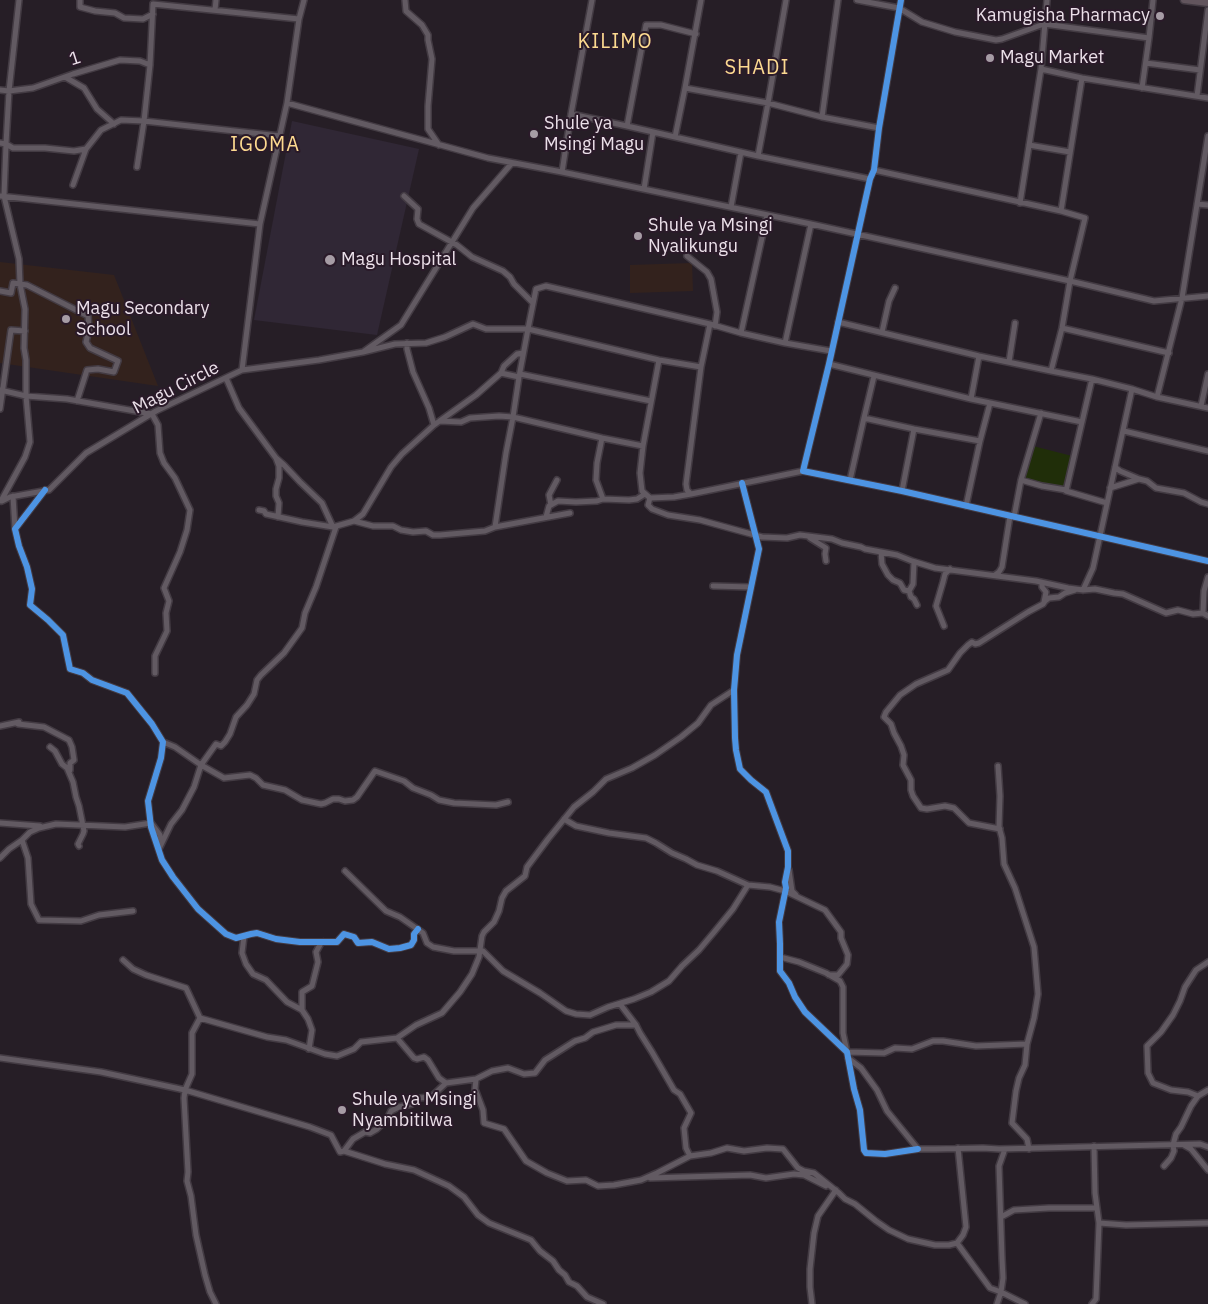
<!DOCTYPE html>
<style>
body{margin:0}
canvas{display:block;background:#261e26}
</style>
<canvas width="1208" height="1304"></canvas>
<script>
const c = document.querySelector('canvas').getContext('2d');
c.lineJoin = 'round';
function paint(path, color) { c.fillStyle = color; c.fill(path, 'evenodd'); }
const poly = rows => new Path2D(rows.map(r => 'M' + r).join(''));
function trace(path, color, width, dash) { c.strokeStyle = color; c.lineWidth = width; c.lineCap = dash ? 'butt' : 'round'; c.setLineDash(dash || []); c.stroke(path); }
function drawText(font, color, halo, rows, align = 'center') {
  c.font = font + ' "IBM Plex Sans",sans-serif'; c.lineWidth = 4; c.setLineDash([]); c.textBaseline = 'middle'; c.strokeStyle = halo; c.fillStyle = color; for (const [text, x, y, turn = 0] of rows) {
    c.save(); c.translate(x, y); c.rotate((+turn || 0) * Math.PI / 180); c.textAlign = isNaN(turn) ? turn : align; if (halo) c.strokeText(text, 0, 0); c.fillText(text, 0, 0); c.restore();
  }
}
paint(poly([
 [0,262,114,275,158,386,0,363],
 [692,263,693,291,630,293,630,265]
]), '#33221d');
paint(poly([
 [292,121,419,149,377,335,254,320]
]), '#302735');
paint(poly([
 [1033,446,1072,456,1066,490,1024,479]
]), '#202e09');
const minor = poly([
 [80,0,80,7,95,11,115,13,124,18,143,19,153,14],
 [405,0,406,11,422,25,428,35,428,40,432,59,428,106,428,129,439,145],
 [592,0,571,114,627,126,646,25,661,25,696,34],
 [701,0,685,88,768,103,822,117,879,128],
 [857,0,899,8,922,22,955,32,996,40,1002,39,1044,24,1149,38,1153,0],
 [901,0,879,128,874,170,870,179,829,364,803,471,902,491,1208,561],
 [1047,0,1041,69,1082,78,1208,98],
 [215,10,216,0],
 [1146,63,1200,70],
 [65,77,84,88,97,109,114,124],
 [1142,88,1149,38],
 [0,90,9,91,33,88,73,74,120,60,140,61,150,65],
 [1197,96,1208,10],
 [287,103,299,19,304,0],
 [571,114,562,172,811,224,1070,281,1154,301,1208,296],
 [822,117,838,0],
 [627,126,758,156,870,179],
 [280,136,144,121,150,65,153,4,299,19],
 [675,137,685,88],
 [0,143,6,144,13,148,45,148,74,151,86,149,101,130,121,120,144,121,137,167],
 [1029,145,1070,152],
 [758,156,768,103,786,0],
 [73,185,86,149],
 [644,189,653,132],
 [0,196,260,224,287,103,488,158,562,172],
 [404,196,418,209,417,219,419,224,457,245,472,257,503,271,510,277,514,284,533,303],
 [1020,203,1041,69],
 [1197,204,1208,205],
 [731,207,741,152],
 [1061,211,1082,78],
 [767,215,741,333,785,343],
 [811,224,785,343,831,351],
 [687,256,707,272,711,279,717,312,715,326],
 [0,291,11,293,13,283,27,285,88,316,89,329,86,342,90,348,118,361,114,372,98,369,87,370,77,401],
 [838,322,979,356,1051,371,1062,328,1070,281,1085,218,1061,211,874,170],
 [710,324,701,367,659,360,528,329,536,289,546,286,710,324,741,333],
 [1062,328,1169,353],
 [882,332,889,301,895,288],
 [407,343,407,349,413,372,429,408,434,425],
 [363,352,395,344,426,343,445,337,473,324,486,329,528,329,519,377,513,417,602,438,643,446,659,360],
 [1009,362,1015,323],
 [829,364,971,399,979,356],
 [701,367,686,484,687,490,691,494,803,471],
 [242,370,319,360,363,352,401,325,473,208,512,163],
 [1051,371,1092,379],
 [501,373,504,366,517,354,523,353],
 [520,374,651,401],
 [226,378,239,408,276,458,279,466,279,478,276,489,276,496,279,503,278,517],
 [0,390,26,396,67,399,152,414,158,425,160,453,164,463,175,478,190,510,187,530,180,552,164,588,169,601,166,613,167,631,155,656,155,673],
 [1157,397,1182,298,1208,136],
 [971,399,1082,422,1092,379,1132,389],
 [1201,406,1208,374],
 [0,409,11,330,25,331],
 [864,418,874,376],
 [440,421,461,422,470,418,499,416,513,417,506,453,495,527],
 [1082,422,1066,491,1107,503],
 [1124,431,1208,451],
 [602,438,597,463,596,480,603,499,629,500,637,499,645,494],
 [643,446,640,473,642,491,650,498,674,497,691,494],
 [276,458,284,465,300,482,322,503,333,527],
 [1115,467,1120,471,1139,479],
 [850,480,864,418,914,429,980,441],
 [1021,480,1042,486,1066,490],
 [742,483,759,549,737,655,734,690,735,738,736,750,740,769,751,780,766,792,788,851,788,867,785,882,786,888,779,922,780,944,780,971,789,983,795,997,805,1012,847,1052,854,1089,860,1110,864,1150,866,1153,885,1154,918,1149],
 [1110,488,1139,479,1147,481,1156,488,1184,493,1201,502,1208,504],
 [45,490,15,529,19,546,27,567,32,589,30,605,48,620,63,635,70,669,83,673,92,680,127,693,152,724,163,742,161,758,148,801,151,827,162,860,173,877,198,909,226,934,236,938,251,934,257,933,276,939,300,942,337,942,344,934,354,937,358,943,372,942,389,949,400,948,411,945,414,940,414,934,418,929],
 [902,491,914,429],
 [13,496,15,529],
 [650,498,648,505,652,509,668,515,700,520,762,537,787,538,800,535,832,539,842,543,861,547,865,549,897,555,912,561,935,568,1036,581,1068,588,1083,590,1095,589,1114,593,1123,594,1166,613,1178,610,1193,614,1203,613,1208,616],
 [1,501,25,457,30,442,26,396,26,360,24,348,25,309,20,284,19,259,4,196,6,144,9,91,19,0],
 [2,501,10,497,49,490,86,453,156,411,242,370,260,224],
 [551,505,549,495,557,480],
 [966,506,980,441,990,403],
 [259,510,264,511,266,514,302,522,333,527,354,521,373,526,393,526,401,530,413,532,426,531,433,535,440,535,485,531,495,527,570,513],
 [546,517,549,506,558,501,576,502,597,501,603,499],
 [1014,517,1021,480,1041,413],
 [354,521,363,514,391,467,402,454,434,425,476,395,501,373,519,377],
 [810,538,826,548,825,554,826,561],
 [881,552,882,564,888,575,893,580,900,583,904,590,909,591],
 [914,562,913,584,909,591,911,597,914,599,917,605],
 [995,575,999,572,1002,567,1010,516],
 [1042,583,1042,587,1046,592,1044,602],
 [713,586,751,587],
 [1083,590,1093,568,1132,389,1157,397,1208,408],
 [1203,613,1204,591,1208,577],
 [944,626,936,606,943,582,945,574,950,569],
 [18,724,44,727,69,740,72,747,74,760,70,763,70,770,67,768,73,782,76,797,79,806,84,831,83,834,78,844,79,846],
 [0,726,19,722],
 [163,742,175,747,201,765,224,778,250,775,256,778,263,785,285,790,302,800,321,804,325,803,333,799,339,799,345,801,353,800,357,797,375,771,404,781,413,788,431,795,439,800,454,803,496,805,508,802],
 [50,747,55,751,62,764,67,768],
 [998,766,1000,796,999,827,1002,838,1004,864,1015,888,1034,947,1038,994,1034,1018,1027,1044,1025,1065,1019,1078,1016,1091,1012,1123,1027,1139,1029,1149],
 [564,819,576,826,609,833,646,838,656,843,672,853,686,859,697,865,717,871,748,885],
 [0,823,40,826],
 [1000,829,969,823,954,808,945,806,927,809,921,808,913,796,911,790,911,780,903,765,904,755,901,746,894,733,891,724,884,717,886,712,900,695,916,684,948,670,960,653,968,645,972,642,975,644,979,643,1028,612,1043,604,1045,601,1049,598,1059,597,1065,593,1075,590],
 [22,840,28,858,31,904,39,920,81,921,99,915,133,911],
 [159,849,171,824,182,810,194,787,201,765,216,744,221,746,225,742,230,734,236,717,247,705,254,694,257,680,261,675,284,653,302,628,305,613,316,587,336,527],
 [0,858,9,849,22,840,30,832,39,828,56,824,125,827,151,823,160,835,159,843],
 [789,870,792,891,796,895],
 [345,871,386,911,400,917,423,933,427,943,433,947,454,951,483,951,503,971,540,993,566,1011,576,1014,590,1015,608,1007,634,999,651,992,669,981,682,966,699,950,715,931,733,909,748,885,770,887,785,891,825,910,841,932,841,938,848,955,847,964,838,975,829,975],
 [244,936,242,953,246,964,253,974,266,980,287,1002,302,1010,308,1019,312,1030,309,1049],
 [780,957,799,962,826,973,840,981,843,987,843,1033,847,1052,884,1053,895,1048,912,1049,933,1041,943,1041,976,1046,1027,1044],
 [123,960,133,969,146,975,186,988,200,1018,192,1033,192,1074,185,1090,184,1098,188,1172,187,1181,191,1196,196,1235,205,1275,210,1292,216,1304],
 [620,1004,636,1025,640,1033,652,1052,674,1090,680,1094,691,1113,684,1128,686,1148,690,1156],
 [302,1010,302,992,312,986,318,962,316,952,321,943,323,942],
 [200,1018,267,1037,286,1040,325,1054,337,1056,354,1049,361,1042,397,1038,416,1025,442,1013,460,992,472,974,479,957,482,936,484,932,494,922,499,911,502,898,506,891,525,876,527,867,548,839,574,807,593,792,606,779,632,768,655,755,681,737,698,723,711,705,734,690],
 [397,1038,414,1058,417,1059,424,1057,428,1060,439,1078,446,1083],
 [0,1058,101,1072,185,1090,310,1127,331,1135,340,1152,344,1151,353,1139,365,1132,370,1133,377,1129,387,1119,391,1111,399,1107,412,1104,419,1098,431,1097,446,1083,476,1079,492,1071,508,1068,524,1074,535,1073,545,1060,575,1041,585,1038,593,1032,616,1025,636,1025],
 [848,1058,861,1068,877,1090,887,1111,918,1149,935,1149,983,1148,999,1149,1200,1144,1208,1147],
 [476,1079,475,1089,483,1110,484,1123,504,1129,526,1161,547,1173,567,1181,586,1180,598,1186,614,1185,641,1180,657,1173,690,1156,711,1153,727,1148,744,1151,767,1148,783,1149,798,1168,804,1171,814,1173,839,1193,845,1199,855,1204,876,1221,889,1230,908,1239,935,1245,949,1245,957,1243],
 [1198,1096,1188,1092,1171,1090,1153,1083,1148,1073,1147,1046,1161,1032,1173,1015,1180,1001,1185,987,1196,970,1208,962],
 [1184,1145,1191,1149,1208,1170],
 [1094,1146,1095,1193,1099,1223,1126,1225,1208,1223],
 [958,1148,966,1227,963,1235,957,1243,990,1288,1001,1292,997,1304],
 [1005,1149,999,1166,1002,1258,1003,1278,1001,1292,1025,1304],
 [344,1151,385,1164,414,1170,449,1186,464,1197,478,1215,489,1223,531,1240,540,1251,553,1261,559,1270,565,1275,569,1282,577,1286,587,1297,603,1304],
 [1164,1166,1171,1158,1174,1151,1173,1145,1176,1134,1181,1127,1191,1106,1198,1096,1208,1090],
 [650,1178,750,1175,766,1178,794,1174,804,1175,826,1186],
 [1001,1217,1014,1210,1049,1208,1097,1208],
 [812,1304,810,1287,810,1269,814,1233,818,1216,836,1190,834,1189],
 [1092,1304,1096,1299,1099,1223]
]);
const major = poly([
 [1184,0,1208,3]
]);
trace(minor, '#433b43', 8);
trace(major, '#433b43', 9);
trace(minor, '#625a62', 5);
trace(major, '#62555d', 6);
trace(poly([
 [901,0,879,128,874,170,870,179,829,364,803,471,902,491,1208,561],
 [742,483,759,549,737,655,734,690,735,738,736,750,740,769,751,780,766,792,788,851,788,867,785,882,786,888,779,922,780,944,780,971,789,983,795,997,805,1012,847,1052,854,1089,860,1110,864,1150,866,1153,885,1154,918,1149],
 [45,490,15,529,19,546,27,567,32,589,30,605,48,620,63,635,70,669,83,673,92,680,127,693,152,724,163,742,161,758,148,801,151,827,162,860,173,877,198,909,226,934,236,938,251,934,257,933,276,939,300,942,337,942,344,934,354,937,358,943,372,942,389,949,400,948,411,945,414,940,414,934,418,929]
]), '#4d94e3', 6);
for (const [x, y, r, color] of [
 [1160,16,5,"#a69ca5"],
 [990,58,5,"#a69ca5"],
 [534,134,5,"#a69ca5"],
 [638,236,5,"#a69ca5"],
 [330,260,6,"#a69ca5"],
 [66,319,5,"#a69ca5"],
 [342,1110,5,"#a69ca5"]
]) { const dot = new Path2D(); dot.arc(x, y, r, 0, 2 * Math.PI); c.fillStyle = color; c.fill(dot); trace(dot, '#2a1a29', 2); }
drawText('18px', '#ebe0e9', '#2a1a29', [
 ["Kamugisha Pharmacy",1150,16,"right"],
 ["Magu Market",1000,58],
 ["Shule ya",544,124],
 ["Msingi Magu",544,145],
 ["Shule ya Msingi",648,226],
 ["Nyalikungu",648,247],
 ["Magu Hospital",341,260],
 ["Magu Secondary",76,309],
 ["School",76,330],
 ["Shule ya Msingi",352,1100],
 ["Nyambitilwa",352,1121]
], 'left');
drawText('18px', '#ebe0e9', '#2a1a29', [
 ["1",75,59,-18],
 ["Magu Circle",176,388,-27]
]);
c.letterSpacing = '1px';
drawText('20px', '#fcda90', '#2a1a29', [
 ["KILIMO",615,42],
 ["SHADI",757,68],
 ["IGOMA",265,145]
]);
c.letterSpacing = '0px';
</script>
